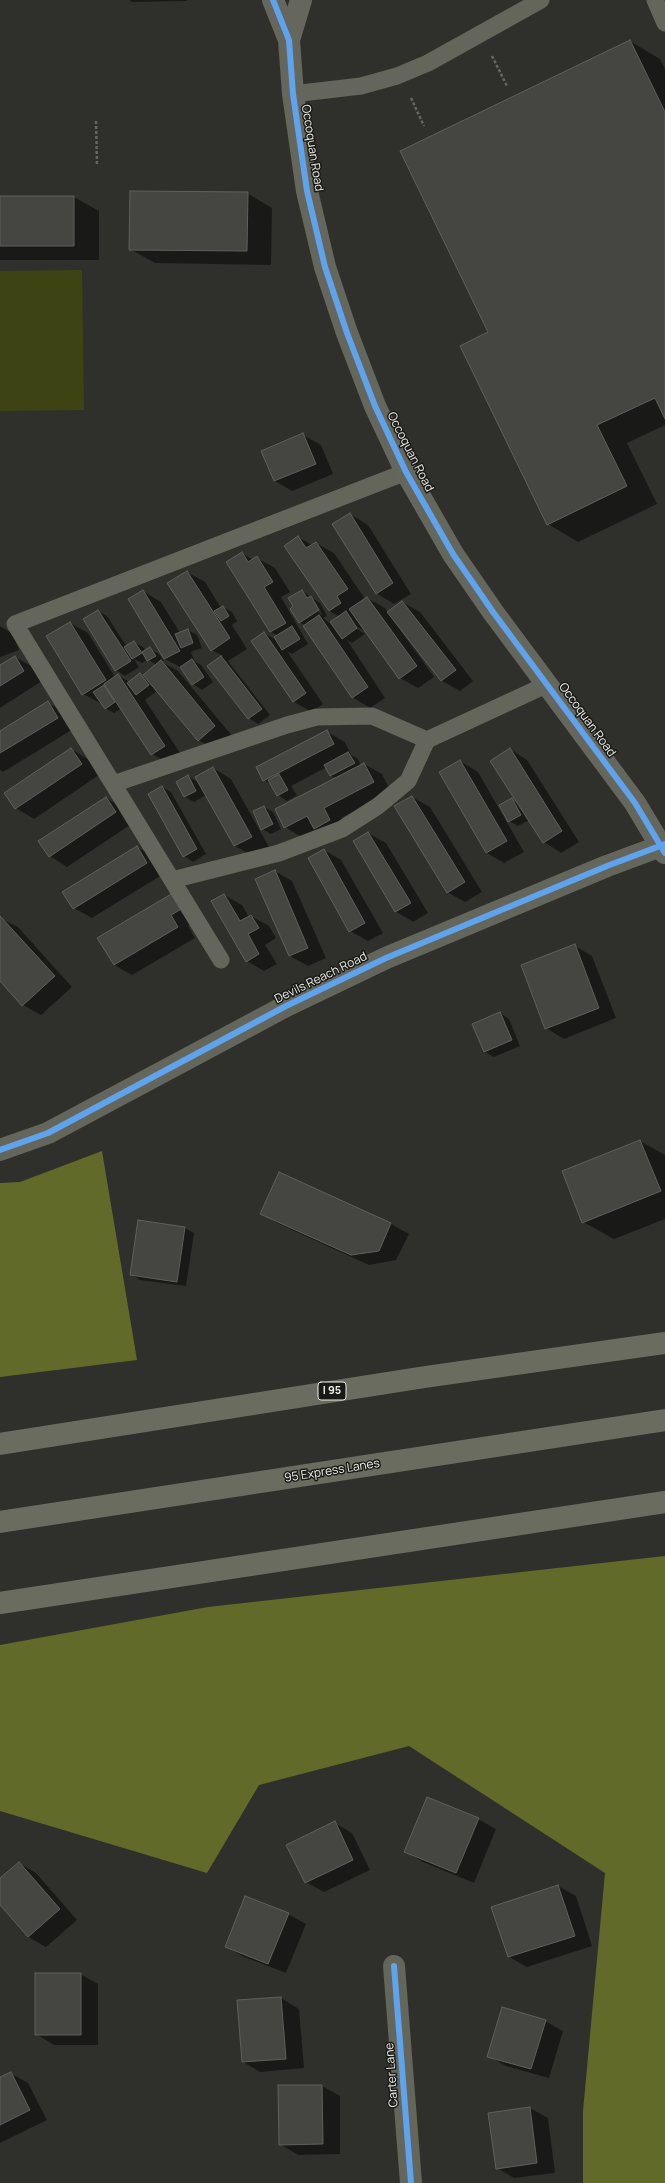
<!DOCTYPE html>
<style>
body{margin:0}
canvas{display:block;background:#2f302b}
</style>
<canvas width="665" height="2183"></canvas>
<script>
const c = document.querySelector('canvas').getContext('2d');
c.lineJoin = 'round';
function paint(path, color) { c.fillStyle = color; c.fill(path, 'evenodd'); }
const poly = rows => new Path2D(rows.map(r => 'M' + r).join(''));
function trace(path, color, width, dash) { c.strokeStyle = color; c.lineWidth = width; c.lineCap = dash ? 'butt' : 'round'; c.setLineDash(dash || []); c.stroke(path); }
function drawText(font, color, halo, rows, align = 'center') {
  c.font = font + ' Manrope,sans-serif'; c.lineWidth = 3; c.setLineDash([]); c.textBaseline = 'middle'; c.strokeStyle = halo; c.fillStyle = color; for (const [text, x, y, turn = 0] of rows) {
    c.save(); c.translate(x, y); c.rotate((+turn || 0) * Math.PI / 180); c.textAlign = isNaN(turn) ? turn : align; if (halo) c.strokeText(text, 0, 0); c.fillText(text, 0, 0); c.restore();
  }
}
paint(poly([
 [82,270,84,410,0,411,0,271]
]), '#3e4314');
paint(poly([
 [102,1151,137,1360,0,1377,0,1183,20,1182],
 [665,1556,665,2183,583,2183,583,2111,605,1873,409,1746,259,1785,207,1873,0,1811,0,1645,208,1607]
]), '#616a29');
paint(poly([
 [129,0,187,0,187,1,132,2],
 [630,41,660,59,665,69,665,425,627,443,657,504,578,542,548,524,490,333],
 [247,193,272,208,271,265,155,263,130,249],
 [0,197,74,197,99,211,99,260,0,260],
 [303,435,321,445,333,474,292,491,275,481],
 [350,514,368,525,411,594,394,604,376,593],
 [298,537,312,545,316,543,334,553,365,599,367,598,385,608,388,613,402,602,420,612,473,681,460,691,442,681,403,630,401,631,434,677,418,688,400,678,368,633,354,625,353,626,365,634,352,643,347,640,385,698,370,708,352,697,306,626,299,622,295,607,302,591,320,603,327,616,323,618,330,623,340,617,329,611],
 [313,602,315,602,322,614,321,615],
 [242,553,253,560,257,558,275,568,290,592,281,597,308,644,292,654,287,651,323,704,312,712,294,702,252,641,264,633,278,641,278,636,271,632,227,562],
 [187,572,205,582,221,608,223,607,232,612,237,621,232,625,247,649,228,661,270,715,258,724,249,718,209,666,223,656,212,650],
 [143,591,161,602,180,633,188,630,197,635,202,648,191,652,195,662,201,665,213,682,202,690,193,684,182,668,165,659,129,599],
 [98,611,107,616,127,647,134,642,143,647,146,651,150,649,159,654,164,661,162,662,178,671,233,737,216,750,198,740,157,691,145,700,182,756,170,764,152,754,122,708,114,713,105,708,102,704,83,694,70,623,88,633,115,677,118,676,130,682,140,674,143,676,156,665,148,659,142,663,134,659,139,667,125,676,116,670,84,620],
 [0,626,13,634,19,650,0,657],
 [15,657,33,667,42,681,0,708,0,666],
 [48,703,66,713,75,728,3,772,0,770,0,732],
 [327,732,345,742,351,755,357,758,361,765,364,764,382,774,391,792,341,818,347,831,303,838,285,827,336,778,331,776,327,767,291,786,297,795,287,801,278,795,272,785,264,780],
 [71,749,89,760,99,775,34,819,16,808],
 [510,749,527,760,579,842,561,853,544,842,529,820,518,826,509,821,512,800,519,804],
 [460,761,478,772,524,852,504,863,487,853,440,772],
 [213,768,231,779,269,847,253,856,235,846,206,795,194,802,185,797,188,776,199,783],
 [162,787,171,792,206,854,193,862,184,856,150,794],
 [412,797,430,807,482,892,465,902,447,892],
 [106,798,123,808,133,823,67,867,50,856],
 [264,807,273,812,281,829,271,834,262,829],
 [368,833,386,843,428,913,413,922,395,911],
 [137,847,155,857,165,873,92,918,74,908],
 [324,850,341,860,383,933,368,941,350,931],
 [275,871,292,881,326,958,308,966,290,956],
 [173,894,200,919,188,926,195,938,132,975,114,965],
 [224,895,242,905,249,917,251,916,269,926,276,938,265,945,277,964,264,971,247,961],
 [0,918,18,927,72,987,41,1015,23,1005,0,980],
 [575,946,592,956,616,1018,564,1039,546,1028],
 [500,1013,509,1019,520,1046,494,1057,485,1052,473,1024],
 [640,1141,665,1155,665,1219,614,1239,583,1222],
 [280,1174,391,1224,409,1234,396,1260,369,1265,279,1224,262,1214],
 [185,1228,194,1233,186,1286,140,1280,131,1274],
 [478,1819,496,1829,474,1883,423,1862,406,1852],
 [335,1823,352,1833,370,1870,324,1892,306,1882],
 [19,1863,36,1873,77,1920,46,1947,28,1937,0,1904,0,1879],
 [558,1886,576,1896,592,1946,527,1967,509,1957,493,1907],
 [288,1914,306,1924,286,1973,244,1957,226,1947],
 [80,1974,98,1984,98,2045,54,2045,36,2034],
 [281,1998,299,2009,304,2068,260,2072,243,2062,238,2001],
 [545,2021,563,2031,549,2078,506,2066,488,2056],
 [10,2073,28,2083,47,2120,0,2143,0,2078],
 [322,2086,340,2096,340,2154,298,2155,280,2144],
 [530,2108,548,2118,555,2173,514,2178,497,2168]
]), '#0007');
const building = poly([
 [630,40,665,112,665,419,655,398,597,425,627,486,547,525,460,346,488,332,400,151,630,40],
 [130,191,248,192,247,251,129,250,130,191],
 [0,196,74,196,74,246,0,246,0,196],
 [303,433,316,464,274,481,261,451,303,433],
 [350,513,393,583,376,594,332,524,350,513],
 [298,536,306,548,316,542,348,589,337,596,341,603,329,611,284,546,298,536],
 [242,552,248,562,257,556,273,582,264,587,286,623,270,632,226,562,242,552],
 [187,571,230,638,211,651,167,583,187,571],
 [143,590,180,651,164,659,128,599,143,590],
 [302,590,307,598,311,596,319,610,299,623,290,609,293,606,288,598,302,590],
 [367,597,417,666,399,679,349,609,367,597],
 [402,601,456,670,441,681,387,612,402,601],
 [223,606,229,616,221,621,214,611,223,606],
 [98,610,131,661,115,671,83,619,98,610],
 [346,611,357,628,342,639,330,622,346,611],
 [319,615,368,687,352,698,303,626,319,615],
 [70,622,106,680,82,695,46,636,70,622],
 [292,626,300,639,282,650,274,637,292,626],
 [188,629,193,643,181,648,175,634,188,629],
 [264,632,306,693,293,702,251,641,264,632],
 [134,641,142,653,132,659,124,647,134,641],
 [150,647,156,656,147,661,142,652,150,647],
 [15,656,24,671,0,686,0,665,15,656],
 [221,656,262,709,248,719,207,666,221,656],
 [192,659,204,677,192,685,180,667,192,659],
 [161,660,215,726,198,741,143,675,161,660],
 [140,673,149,685,136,695,127,683,140,673],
 [118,674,165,746,151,755,104,684,118,674],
 [104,685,115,702,105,709,93,692,104,685],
 [48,701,58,718,0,753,0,731,48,701],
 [327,730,334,744,263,781,256,767,327,730],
 [71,748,82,764,15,809,4,793,71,748],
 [510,748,562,831,543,843,490,761,510,748],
 [348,752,355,763,330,776,324,765,348,752],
 [460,760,507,841,486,853,439,772,460,760],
 [364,763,374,782,324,808,330,820,314,829,307,816,284,828,275,809,364,763],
 [213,767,252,837,234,846,195,777,213,767],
 [279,774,288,790,277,796,268,780,279,774],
 [188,775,196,791,184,797,176,782,188,775],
 [162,786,197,849,183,857,148,794,162,786],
 [412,796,465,882,447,893,394,806,412,796],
 [106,797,116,812,49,857,38,841,106,797],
 [512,798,521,815,508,822,499,805,512,798],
 [264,806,273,824,261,830,253,811,264,806],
 [368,832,411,903,395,912,353,841,368,832],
 [137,846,147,863,73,909,62,892,137,846],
 [324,849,365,923,349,932,308,858,324,849],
 [275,870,308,948,289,956,255,879,275,870],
 [173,893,183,908,171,915,178,927,114,965,97,938,173,893],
 [224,894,240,921,251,915,259,928,248,934,259,954,246,962,211,901,224,894],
 [0,916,55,976,22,1006,0,981,0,916],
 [575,944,599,1008,545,1029,521,965,575,944],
 [500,1012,512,1040,484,1052,472,1024,500,1012],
 [640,1140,661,1191,582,1223,562,1171,640,1140],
 [279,1172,391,1223,379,1251,351,1255,260,1214,279,1172],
 [138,1220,185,1227,177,1282,130,1275,138,1220],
 [427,1797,479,1818,456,1873,404,1852,427,1797],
 [335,1821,353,1860,305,1883,286,1845,335,1821],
 [19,1862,60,1909,28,1937,0,1905,0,1878,19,1862],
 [558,1885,575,1936,508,1957,491,1907,558,1885],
 [245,1896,289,1913,268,1964,225,1947,245,1896],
 [35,1973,81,1973,81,2035,35,2035,35,1973],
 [281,1997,286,2059,242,2062,237,2000,281,1997],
 [502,2007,546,2020,531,2069,487,2057,502,2007],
 [11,2072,30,2110,0,2125,0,2077,11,2072],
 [278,2085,322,2085,323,2144,279,2145,278,2085],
 [530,2107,537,2163,496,2169,488,2113,530,2107]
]);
paint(building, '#454642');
trace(building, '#5f5f5b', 1);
trace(poly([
 [492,56,507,86],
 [411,98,424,126],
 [96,121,97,165]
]), '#65665f', 2.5, [3, 2]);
trace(poly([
 [655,0,665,23],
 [293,94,361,86,397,76,428,63,541,0],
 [113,784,287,725,317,717,372,716,427,740],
 [172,880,279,853,342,829,378,806,408,781,427,740,548,684],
 [221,960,15,624,406,472]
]), '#64665b', 17);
trace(poly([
 [0,1150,48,1133,286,1006,386,958,607,866,661,846],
 [394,1966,411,2183]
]), '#64665b', 22);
trace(poly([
 [273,0,289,40,293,94,307,191,325,267,347,333,375,406,406,472,453,554,493,612,635,803,665,853],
 [289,40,301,0]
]), '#65675d', 22);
trace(poly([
 [0,1444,425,1377,665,1343],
 [0,1522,665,1420],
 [0,1603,665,1502]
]), '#6a6c5f', 22);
trace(poly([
 [273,0,289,40,293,94,307,191,325,267,347,333,375,406,406,472,453,554,493,612,635,803,665,853],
 [0,1150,48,1133,286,1006,386,958,607,866,665,844],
 [394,1966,411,2183]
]), '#60a3ed', 6);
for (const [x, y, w] of [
 [332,1391,28]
]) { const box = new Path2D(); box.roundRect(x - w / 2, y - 9, w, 18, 3); c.fillStyle = '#191915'; c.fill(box); trace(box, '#f0f1eb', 1); }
drawText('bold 11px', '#f0f1eb', null, [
 ["I 95",332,1391]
]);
drawText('12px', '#f0f1eb', '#191915', [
 ["Occoquan Road",312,148,81],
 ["Occoquan Road",410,452,63],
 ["Occoquan Road",587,720,54],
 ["Devils Reach Road",321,978,-26],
 ["95 Express Lanes",332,1471,-9],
 ["Carter Lane",392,2075,-94]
]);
</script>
